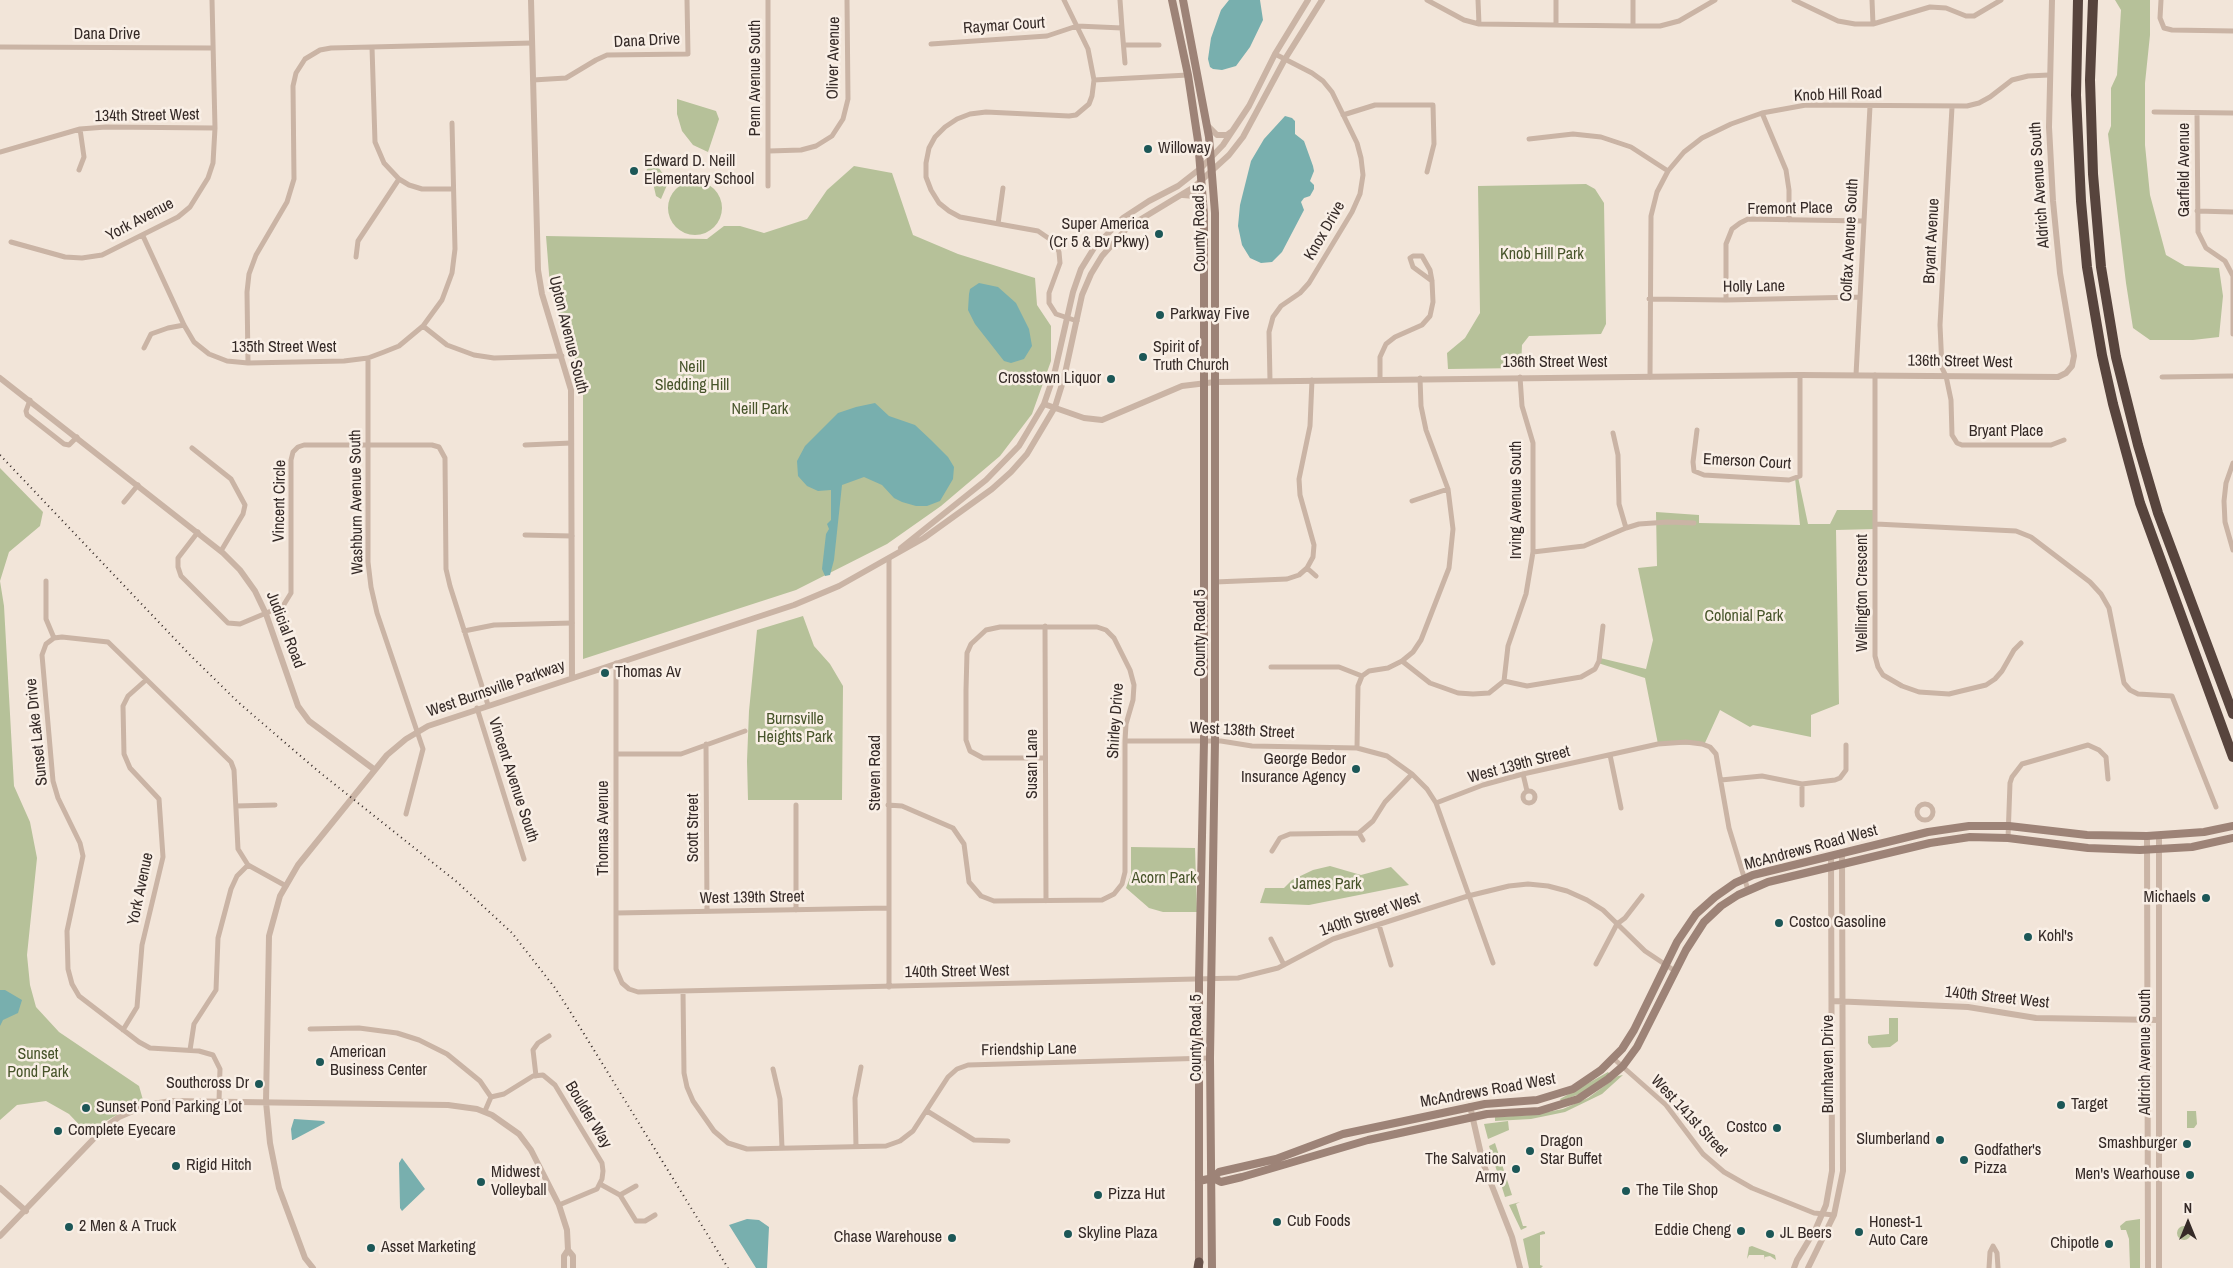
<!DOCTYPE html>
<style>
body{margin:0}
#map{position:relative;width:2233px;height:1268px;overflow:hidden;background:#f2e5d9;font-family:"Archivo Narrow",sans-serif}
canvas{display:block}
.north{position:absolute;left:2163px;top:1198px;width:50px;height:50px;-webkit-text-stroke:4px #f9efe6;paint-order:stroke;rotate:0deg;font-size:14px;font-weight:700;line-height:20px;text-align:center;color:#352a27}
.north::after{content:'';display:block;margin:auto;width:18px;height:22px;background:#352a27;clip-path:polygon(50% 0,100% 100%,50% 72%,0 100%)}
</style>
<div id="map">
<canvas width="2233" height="1268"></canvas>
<div class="north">N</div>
</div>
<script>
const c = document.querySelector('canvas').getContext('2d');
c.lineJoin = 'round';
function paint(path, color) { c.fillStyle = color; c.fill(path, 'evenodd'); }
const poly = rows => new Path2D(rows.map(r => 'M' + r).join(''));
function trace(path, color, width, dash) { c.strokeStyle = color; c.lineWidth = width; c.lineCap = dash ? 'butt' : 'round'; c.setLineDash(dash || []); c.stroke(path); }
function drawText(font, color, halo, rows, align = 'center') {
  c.font = font + ' "Archivo Narrow",sans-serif'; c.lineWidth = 5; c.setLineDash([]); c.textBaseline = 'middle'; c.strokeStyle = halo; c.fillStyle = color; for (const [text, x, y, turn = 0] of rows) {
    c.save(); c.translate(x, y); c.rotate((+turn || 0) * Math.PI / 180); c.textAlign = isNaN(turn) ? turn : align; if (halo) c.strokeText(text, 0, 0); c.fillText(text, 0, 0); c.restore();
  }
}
paint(poly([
 [2115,0,2150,0,2150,35,2145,83,2145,145,2150,195,2166,255,2185,266,2219,268,2223,296,2219,337,2193,340,2150,340,2133,328,2126,283,2108,134,2111,126,2111,88,2117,75,2121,10],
 [677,99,716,111,719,119,708,152,693,145,682,131,677,114],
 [656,164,663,174,667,185,661,199,656,196,653,183,646,181,645,179,647,169],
 [854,166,892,173,913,235,958,254,1035,278,1037,305,1051,326,1051,361,1032,414,1000,456,941,506,887,544,796,590,583,659,583,383,550,286,546,236,707,239,724,226,740,226,764,233,807,219,827,190],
 '668 208a27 27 0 1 1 54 0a27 27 0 1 1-54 0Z',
 [1586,184,1595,189,1604,203,1606,324,1601,334,1529,336,1522,345,1521,368,1448,369,1447,353,1465,338,1480,313,1478,186],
 [0,468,43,512,40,526,9,552,0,581,4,606,14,786,30,822,37,858,27,955,30,985,36,1007,59,1032,139,1086,143,1100,106,1121,89,1135,69,1114,46,1101,17,1105,0,1120],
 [1798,477,1808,524,1830,524,1837,510,1876,510,1876,529,1836,530,1839,704,1811,715,1811,737,1753,725,1750,727,1720,710,1704,745,1658,744,1645,678,1598,663,1600,658,1646,669,1653,640,1638,568,1657,566,1656,512,1699,515,1699,523,1800,525,1795,478],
 [803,616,814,646,830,664,843,686,842,800,748,800,747,761,749,711,757,630],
 [1131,847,1195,848,1197,912,1163,912,1149,908,1126,888,1131,875],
 [1330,866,1361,875,1391,867,1409,885,1309,905,1260,903,1265,888,1284,888,1292,880,1313,870],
 [1889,1018,1898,1018,1898,1041,1890,1047,1872,1048,1868,1043,1868,1036,1889,1034],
 [1608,1072,1610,1074,1582,1093,1561,1101,1560,1099],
 [1623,1075,1602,1094,1565,1112,1531,1119,1495,1121,1495,1117,1531,1115,1563,1109,1588,1098,1618,1076],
 [2187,1111,2196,1111,2197,1124,2194,1128,2187,1128],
 [1508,1121,1509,1130,1488,1139,1484,1124],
 [1495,1143,1512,1195,1505,1197,1489,1146],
 [1520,1202,1516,1204,1523,1226,1526,1226,1527,1227,1521,1230,1509,1205],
 [2140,1219,2140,1268,2130,1268,2129,1239,2126,1230,2121,1230,2120,1226,2126,1221],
 '2177 1233a7 7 0 1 1 14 0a7 7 0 1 1-14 0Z',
 [1543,1231,1545,1232,1545,1234,1540,1235,1540,1265,1543,1266,1541,1268,1529,1268,1523,1239],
 [1752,1246,1775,1255,1776,1260,1770,1256,1765,1257,1765,1260,1764,1255,1749,1255,1747,1259,1749,1247]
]), '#b6c199');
paint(poly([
 [1229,0,1260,0,1263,20,1250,47,1236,66,1222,70,1213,69,1210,67,1208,59,1211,38,1221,10],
 [1285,116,1292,118,1295,121,1295,134,1304,141,1313,166,1314,171,1310,181,1314,185,1314,189,1310,196,1304,198,1301,202,1304,210,1282,252,1272,262,1261,263,1250,258,1242,245,1238,226,1240,205,1251,161,1264,139],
 [979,283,998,287,1016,303,1029,329,1032,346,1024,359,1011,363,1004,361,975,324,968,310,969,294,970,289],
 [875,403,889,416,915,425,931,440,948,457,954,467,953,479,940,501,927,506,916,506,902,502,894,498,882,485,864,477,842,485,834,560,830,575,825,576,822,569,826,534,829,529,827,524,831,520,831,490,818,491,807,486,798,476,797,461,805,446,838,413,856,407],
 [0,990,5,990,22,1000,18,1013,3,1020,0,1026],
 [294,1119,324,1121,325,1123,293,1140,292,1140,291,1129],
 [402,1158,425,1189,402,1211,400,1208,399,1163],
 [747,1219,759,1220,769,1227,767,1268,756,1268,729,1225]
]), '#78afae');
trace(poly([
 [768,0,768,186],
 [1064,0,1088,49,1094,80,1092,96,1089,104,1076,115,1069,116,986,112,970,114,957,119,945,127,935,137,929,148,926,163,926,177,931,190,939,203,949,211,960,217,1038,231,1054,242,1059,252,1060,263,1049,293,1049,303,1056,314,1077,321],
 [1120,0,1122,28],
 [1427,0,1464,20,1479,24,1633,26,1660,26,1679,21,1715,0],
 [1478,0,1479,24],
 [1556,0,1556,25],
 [1633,0,1633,26],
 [1794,0,1838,21,1855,24,1873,24,1930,7,1946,8,1966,16,1974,16,2001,0],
 [1872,0,1873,24],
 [2161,0,2160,18,2164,28,2172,30,2233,31],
 [931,44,1047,36,1077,26,1122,28,1125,63],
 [1124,45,1159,45],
 [0,47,213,48],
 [372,47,375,142,384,163,399,179,409,185,422,189,453,189],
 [533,80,566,78,596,60,607,55,688,54,687,0],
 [1094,80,1188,75],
 [1952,107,1940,325,1942,368,1946,376,1951,400,1952,435,1957,443,1962,445,2051,445,2064,440],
 [2154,112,2233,113],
 [1762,113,1786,170,1789,190,1789,220],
 [2197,113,2198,232,2206,248,2225,261,2233,276,2233,334],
 [1343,115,1375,105,1433,105,1434,144,1427,172],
 [1529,139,1573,134,1601,137,1631,147,1668,171],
 [769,151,801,150,816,146,832,136,843,119,848,99,847,0],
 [0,152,80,129,106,127,215,128],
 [79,170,84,157,80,129],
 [2197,211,2233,212],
 [998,224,1003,188],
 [143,236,184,325,194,342,209,354,227,361,248,363,344,361,368,358,384,352,399,346,423,326,442,300,452,273,455,249,452,123],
 [11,242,65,257,82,258,102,255,178,217,190,207,208,178,213,163,215,128,212,0],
 [356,257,358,241,399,179],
 [1649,299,1726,300,1859,297],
 [1726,300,1726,244,1732,229,1740,223,1748,219,1863,221],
 [423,326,447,345,474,355,494,358,562,356],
 [144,348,151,334,168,328,184,325],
 [368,358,368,562,371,587,377,613,423,749,406,814],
 [248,363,247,292,249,274,256,255,287,202,294,179,293,86,296,73,305,59,320,50,331,48,532,43],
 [1856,375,1870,106],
 [1875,375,1875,656,1878,667,1883,675,1902,686,1919,692,1949,694,1986,685,1995,679,2002,671,2014,650,2021,643],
 [1650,377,1651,216,1657,192,1668,171,1684,152,1702,138,1731,124,1762,113,1806,105,1967,106,1979,103,1990,97,2012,80,2028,76,2049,75],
 [2162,377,2233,376],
 [1380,379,1380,357,1386,344,1395,337,1422,325,1430,316,1433,302,1432,281,1430,270,1422,256,1413,256,1410,258,1413,267,1432,281],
 [1270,381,1269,332,1273,317,1281,306,1300,293,1309,283,1352,212,1360,194,1363,175,1361,158,1357,143,1332,92,1323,81,1312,73,1275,54],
 [30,400,26,411,27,415,64,444,69,445,77,437],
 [1697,430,1693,462,1694,471,1704,475,1789,480,1800,476,1800,375],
 [1613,433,1618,455,1619,504,1626,528],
 [525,445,571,443],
 [192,448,231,479,245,505,243,514,221,551],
 [2233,463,2226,483,2224,501,2225,522,2233,550],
 [1412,501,1448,489],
 [124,502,138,485],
 [1876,524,2016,531,2031,537,2090,582,2101,594,2109,608,2124,683,2130,690,2138,694,2172,696,2216,807],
 [198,532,178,558,178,567,181,576,228,623,240,624,283,606,291,593,291,460,293,452,298,447,304,445,432,445,439,447,445,458,446,569,450,586,488,705],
 [525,535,572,536],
 [1533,552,1584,546,1626,528,1639,524,1668,522,1694,523],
 [1307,568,1316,576],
 [46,581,46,619,54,638],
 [1215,582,1287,579,1299,575,1307,568,1313,557,1314,545,1300,495,1299,479,1310,426,1312,380],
 [1045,626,1046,901],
 [464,631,494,625,572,623],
 [1402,661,1430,683,1458,693,1473,694,1489,693,1504,681,1527,686,1581,677,1595,669,1599,661,1603,626],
 [616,663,616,969,622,983,629,989,638,992,1238,978,1278,968,1333,939,1468,896,1509,886,1528,884,1548,886,1567,891,1587,900,1603,910,1645,951,1675,971],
 [1271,667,1339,667,1362,676,1369,671,1388,668,1402,661,1413,652,1421,640,1449,568,1453,529,1448,489,1426,430,1421,406,1420,378],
 [1504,681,1508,646,1526,594,1533,552,1533,443,1522,406,1520,377],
 [477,708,524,859],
 [1125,741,1221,741,1252,746,1357,748,1387,756,1412,774,1427,789,1436,803,1493,963],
 [706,744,707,911],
 [1357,748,1358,686,1362,676],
 [616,754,681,754,745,731],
 [1610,755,1621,808],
 [1523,774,1527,791],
 [1721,780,1762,776,1802,784,1835,780,1840,778,1846,770,1846,745],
 [1802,784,1802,805],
 '1523 797a6 6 0 1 1 12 0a6 6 0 1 1-12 0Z',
 [1436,803,1483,785,1523,774,1658,744,1686,742,1702,744,1710,747,1716,754,1729,828,1748,890],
 '1917 812a8 8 0 1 1 16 0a8 8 0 1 1-16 0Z',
 [796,805,796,910],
 [888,805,902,806,953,828,964,844,969,882,981,896,994,901,1102,900,1114,894,1122,884,1125,872,1125,741,1126,724,1133,700,1134,685,1130,670,1114,638,1106,630,1097,627,1000,627,986,630,971,644,967,653,966,690,966,740,970,751,983,758,1045,758],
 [236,806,275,805],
 [1359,833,1363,840],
 [2008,838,2010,783,2012,777,2022,764,2088,745,2099,750,2106,757,2108,779],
 [1272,851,1280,838,1290,834,1359,833,1373,821,1385,802,1412,774],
 [616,913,888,908],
 [1379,925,1391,965],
 [1271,939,1284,965],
 [1596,964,1617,924,1625,918,1642,896],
 [889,987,889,558],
 [683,991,684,1073,687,1087,693,1101,714,1131,728,1143,747,1149,886,1146,900,1141,913,1131,948,1077,957,1069,968,1065,1210,1058],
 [310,1029,359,1028,397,1033,419,1040,447,1054,480,1081,491,1097,485,1111],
 [123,1030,137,1007,142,945,163,857,159,799,130,768,124,754,123,706,128,696,146,680],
 [190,1050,194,1024,216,990,218,938,231,889,237,876,248,865],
 [1614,1059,1666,1105,1703,1154,1724,1172,1752,1188,1814,1213,1834,1215],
 [773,1069,780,1099,782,1148],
 [536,1076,533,1050,538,1043,549,1036],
 [491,1097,504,1094,533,1076,543,1075,555,1085,602,1163,603,1171,602,1179,597,1189,559,1205],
 [219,1101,220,1069,213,1055,199,1051,150,1048,139,1042,79,996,72,984,68,969,67,931,83,856,80,843,58,798,53,781,42,655,46,644,54,638,62,637,108,642,231,762,234,770,238,849,248,865,286,886],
 [927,1111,974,1140,1008,1141],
 [856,1147,855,1098,861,1067],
 [600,1184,620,1195,636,1221,645,1221,655,1215],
 [620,1195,636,1186],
 [1989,1268,1990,1252,1993,1246,1997,1253,1998,1268]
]), '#cab4a5', 5);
trace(poly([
 [531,0,538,270,542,294,571,390,572,678],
 [1208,126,1217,135,1227,135,1231,132],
 [1183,195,1195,196,1203,204],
 [0,378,223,553,240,570,255,591,266,614,298,706,309,721,375,770],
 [1044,404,1084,418,1102,420,1182,386,1215,382,1800,375,2058,377,2066,373,2072,366,2074,356,2060,273,2053,201,2049,127,2052,0],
 [901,548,986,480,1019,446,1044,404,1054,375,1073,292,1081,269,1094,248,1123,218,1149,201,1178,186,1201,168,1223,145,1249,106,1275,54,1308,0],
 [2159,835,2159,1268],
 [2147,836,2148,1268],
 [1832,1001,1968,1007,2036,1018,2159,1020],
 [1470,1106,1483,1163,1512,1237,1520,1268],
 [0,1188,26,1211],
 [0,1236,105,1127,119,1117,147,1105,171,1101,448,1105,477,1109,492,1115,519,1134,531,1150,559,1205,567,1230,568,1250,573,1256,573,1268],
 [313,1268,305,1258,279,1188,270,1143,266,1102,269,936,280,896,298,865,387,755,406,739,428,726,794,605,839,586,924,538,992,489,1011,472,1027,454,1055,407,1064,378,1082,295,1091,274,1102,256,1128,227,1194,187,1229,155,1243,137,1285,59,1322,0],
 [564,1268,564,1256,568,1250],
 [1794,1268,1797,1260,1816,1228,1826,1205,1832,1171,1831,855],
 [1808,1268,1834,1215,1843,1171,1842,852]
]), '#cab4a5', 6);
trace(poly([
 [1172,0,1188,75,1198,141,1204,214,1204,741,1199,980,1199,1268],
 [1183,0,1209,137,1215,213,1215,741,1210,1058,1212,1268],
 [1213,1178,1219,1172,1276,1159,1343,1134,1485,1104,1537,1100,1573,1089,1601,1070,1622,1049,1634,1030,1677,942,1696,914,1715,897,1735,883,1753,875,1928,832,1969,826,2009,826,2087,835,2147,836,2204,832,2233,826],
 [1199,1181,1213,1178,1221,1182,1242,1177,1368,1140,1487,1114,1539,1111,1578,1099,1608,1079,1623,1066,1637,1047,1686,950,1704,922,1721,906,1738,895,1768,882,1930,843,1970,837,2008,838,2088,848,2140,850,2192,847,2233,838]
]), '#9d8377', 8);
trace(poly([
 [1198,1268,1199,1262]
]), '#68524a', 9);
trace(poly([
 [2078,0,2076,95,2081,201,2087,267,2102,355,2113,404,2140,503,2233,757],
 [2093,0,2090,80,2093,174,2101,267,2116,357,2138,445,2158,513,2233,714]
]), '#57443d', 10);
trace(poly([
 [0,455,190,655,239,703,318,771,457,882,512,933,555,988,573,1016,728,1268]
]), '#352a27', 2, [1, 4]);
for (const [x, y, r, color] of [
 [1148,149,5,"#1c5757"],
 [634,171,5,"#1c5757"],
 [1159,234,5,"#1c5757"],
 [1160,315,5,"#1c5757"],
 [1143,357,5,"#1c5757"],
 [1111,379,5,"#1c5757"],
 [605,673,5,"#1c5757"],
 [1356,769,5,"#1c5757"],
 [2206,898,5,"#1c5757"],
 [1779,923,5,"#1c5757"],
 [2028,937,5,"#1c5757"],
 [320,1062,5,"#1c5757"],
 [259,1084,5,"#1c5757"],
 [2061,1105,5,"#1c5757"],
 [86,1108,5,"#1c5757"],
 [1777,1128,5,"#1c5757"],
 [58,1131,5,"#1c5757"],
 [1940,1140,5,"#1c5757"],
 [2187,1144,5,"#1c5757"],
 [1530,1151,5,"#1c5757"],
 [1964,1160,5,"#1c5757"],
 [176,1166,5,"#1c5757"],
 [1516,1169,5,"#1c5757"],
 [2190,1175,5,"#1c5757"],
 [481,1182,5,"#1c5757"],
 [1626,1191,5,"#1c5757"],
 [1098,1195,5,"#1c5757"],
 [1277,1222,5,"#1c5757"],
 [69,1227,5,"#1c5757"],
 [1741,1231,5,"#1c5757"],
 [1859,1232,5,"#1c5757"],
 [1068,1234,5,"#1c5757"],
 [1770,1234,5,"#1c5757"],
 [952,1238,5,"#1c5757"],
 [2109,1244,5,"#1c5757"],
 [371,1248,5,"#1c5757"]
]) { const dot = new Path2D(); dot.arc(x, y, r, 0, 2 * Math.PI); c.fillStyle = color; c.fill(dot); trace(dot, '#f9efe6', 2); }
drawText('16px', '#352a27', '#f9efe6', [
 ["Raymar Court",1004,26,-4],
 ["Dana Drive",107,35],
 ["Dana Drive",647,41,-3],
 ["Oliver Avenue",834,58,-89],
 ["Penn Avenue South",756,78,-90],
 ["Knob Hill Road",1838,95,-2],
 ["134th Street West",147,116,-1],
 ["Garfield Avenue",2185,170,-90],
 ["Aldrich Avenue South",2040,185,-94],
 ["Fremont Place",1790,209,-1],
 ["York Avenue",140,220,-28],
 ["County Road 5",1200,228,-91],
 ["Knox Drive",1325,231,-60],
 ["Colfax Avenue South",1850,240,-87],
 ["Bryant Avenue",1932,241,-87],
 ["Holly Lane",1754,287,-1],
 ["Upton Avenue South",568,335,76],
 ["135th Street West",284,348],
 ["136th Street West",1960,362,1],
 ["136th Street West",1555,363],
 ["Bryant Place",2006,432],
 ["Emerson Court",1747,462,3],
 ["Irving Avenue South",1517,500,-90],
 ["Vincent Circle",280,501,-89],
 ["Washburn Avenue South",357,502,-91],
 ["Wellington Crescent",1863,593,-90],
 ["Judicial Road",285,630,69],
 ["County Road 5",1201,633,-90],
 ["West Burnsville Parkway",496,689,-19],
 ["Shirley Drive",1116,721,-86],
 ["West 138th Street",1242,731,3],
 ["Sunset Lake Drive",37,732,-96],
 ["Susan Lane",1033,764,-90],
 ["West 139th Street",1519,765,-15],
 ["Steven Road",876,773,-90],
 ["Vincent Avenue South",513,780,72],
 ["Thomas Avenue",604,828,-90],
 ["Scott Street",694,828,-90],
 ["McAndrews Road West",1811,848,-15],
 ["York Avenue",141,889,-78],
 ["West 139th Street",752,898,-1],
 ["140th Street West",1370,915,-19],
 ["140th Street West",957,972,-1],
 ["140th Street West",1997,998,6],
 ["County Road 5",1197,1038,-90],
 ["Friendship Lane",1029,1050,-1],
 ["Aldrich Avenue South",2146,1052,-90],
 ["Burnhaven Drive",1829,1064,-90],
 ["McAndrews Road West",1488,1091,-10],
 ["Boulder Way",588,1115,59],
 ["West 141st Street",1689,1116,47]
]);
drawText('16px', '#352a27', '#f9efe6', [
 ["Willoway",1158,149],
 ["Edward D. Neill",644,162],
 ["Elementary School",644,180],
 ["Super America",1149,225,"right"],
 ["(Cr 5 & Bv Pkwy)",1149,243,"right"],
 ["Parkway Five",1170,315],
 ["Spirit of",1153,348],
 ["Truth Church",1153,366],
 ["Crosstown Liquor",1101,379,"right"],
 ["Thomas Av",615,673],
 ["George Bedor",1346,760,"right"],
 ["Insurance Agency",1346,778,"right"],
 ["Michaels",2196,898,"right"],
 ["Costco Gasoline",1789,923],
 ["Kohl's",2038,937],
 ["American",330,1053],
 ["Business Center",330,1071],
 ["Southcross Dr",249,1084,"right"],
 ["Target",2071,1105],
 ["Sunset Pond Parking Lot",96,1108],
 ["Costco",1767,1128,"right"],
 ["Complete Eyecare",68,1131],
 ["Slumberland",1930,1140,"right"],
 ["Dragon",1540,1142],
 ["Star Buffet",1540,1160],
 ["Smashburger",2177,1144,"right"],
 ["Godfather's",1974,1151],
 ["Pizza",1974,1169],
 ["The Salvation",1506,1160,"right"],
 ["Army",1506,1178,"right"],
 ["Rigid Hitch",186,1166],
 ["Midwest",491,1173],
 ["Volleyball",491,1191],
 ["Men's Wearhouse",2180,1175,"right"],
 ["The Tile Shop",1636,1191],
 ["Pizza Hut",1108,1195],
 ["Cub Foods",1287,1222],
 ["Honest-1",1869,1223],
 ["Auto Care",1869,1241],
 ["2 Men & A Truck",79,1227],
 ["Eddie Cheng",1731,1231,"right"],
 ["Skyline Plaza",1078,1234],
 ["JL Beers",1780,1234],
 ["Chase Warehouse",942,1238,"right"],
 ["Chipotle",2099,1244,"right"],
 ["Asset Marketing",381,1248]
], 'left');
drawText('16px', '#47542a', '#f9efe6', [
 ["Knob Hill Park",1542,255],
 ["Neill",692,368],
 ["Sledding Hill",692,386],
 ["Neill Park",760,410],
 ["Colonial Park",1744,617],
 ["Burnsville",795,720],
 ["Heights Park",795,738],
 ["Acorn Park",1164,879],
 ["James Park",1327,885],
 ["Sunset",38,1055],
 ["Pond Park",38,1073]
]);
</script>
